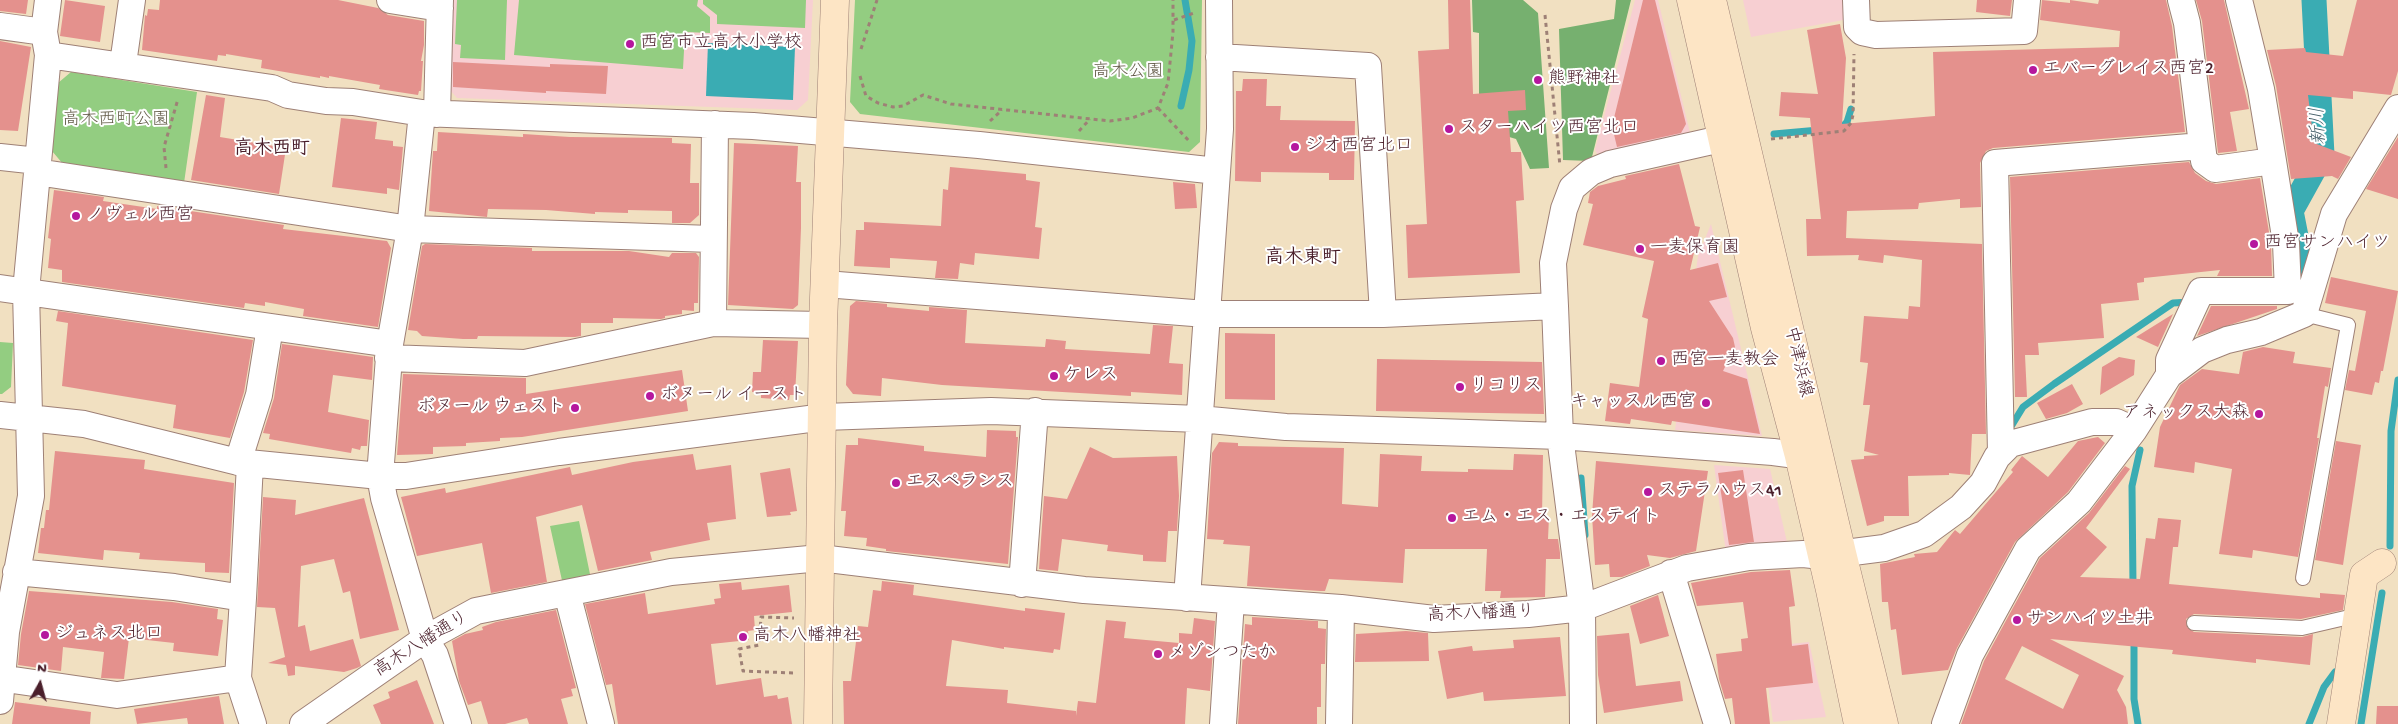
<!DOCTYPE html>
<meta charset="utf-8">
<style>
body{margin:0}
#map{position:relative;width:2398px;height:724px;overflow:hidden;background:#f1e0c1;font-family:"Gochi Hand",sans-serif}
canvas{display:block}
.north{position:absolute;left:15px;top:659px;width:50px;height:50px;-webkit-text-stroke:4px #fff;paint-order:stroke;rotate:7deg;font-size:14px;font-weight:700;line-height:20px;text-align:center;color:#4a1f2b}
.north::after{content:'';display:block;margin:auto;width:18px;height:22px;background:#4a1f2b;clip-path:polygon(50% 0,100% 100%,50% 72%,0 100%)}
</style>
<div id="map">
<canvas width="2398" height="724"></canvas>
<div class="north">N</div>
</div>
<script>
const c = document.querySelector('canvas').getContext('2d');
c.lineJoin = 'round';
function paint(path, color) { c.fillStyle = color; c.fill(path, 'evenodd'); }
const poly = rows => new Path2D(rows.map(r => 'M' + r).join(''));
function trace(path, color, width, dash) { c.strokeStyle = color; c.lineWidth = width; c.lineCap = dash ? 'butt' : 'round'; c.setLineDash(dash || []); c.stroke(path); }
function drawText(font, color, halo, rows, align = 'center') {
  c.font = font + ' "Gochi Hand","Klee One",sans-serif'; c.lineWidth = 4; c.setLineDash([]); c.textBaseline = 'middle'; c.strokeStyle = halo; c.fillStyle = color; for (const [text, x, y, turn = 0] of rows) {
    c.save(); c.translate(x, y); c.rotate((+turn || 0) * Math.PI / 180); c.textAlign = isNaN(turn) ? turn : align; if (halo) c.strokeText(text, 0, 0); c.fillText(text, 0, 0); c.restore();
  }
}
paint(poly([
 [452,0,813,0,808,100,797,110,457,98,449,89],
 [1635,0,1658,0,1691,137,1599,158,1595,150],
 [1743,0,1845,0,1849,19,1751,37],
 [1711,224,1762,436,1675,430,1698,256],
 [1714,465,1770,469,1787,542,1726,553],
 [1809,642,1826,717,1773,722,1763,647]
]), '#f7cfd2');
paint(poly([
 [457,0,507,0,505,60,460,58,461,45,455,44],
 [519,0,698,0,697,6,710,17,710,33,685,32,683,69,514,55],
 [703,0,806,0,805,28,717,24,717,15,703,4],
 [855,0,1202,0,1200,142,1189,152,860,114,850,102],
 [71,72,197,92,184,183,63,164,52,151,58,83],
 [0,342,13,343,11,387,2,394,0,394],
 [579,521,591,579,563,585,550,526]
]), '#93cd81');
paint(poly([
 [1472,0,1523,0,1538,13,1549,168,1530,169,1516,139,1479,128,1479,33,1473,32],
 [1616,0,1631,0,1591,161,1563,160,1559,29,1614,19]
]), '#76b06f');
paint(poly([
 [708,43,795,47,793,100,706,96]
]), '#3aacb3');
trace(poly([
 [1181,106,1189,70,1192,41,1185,0],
 [1840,129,1847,122,1851,109],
 [1774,134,1819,130],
 [2012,425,2023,407,2054,384,2173,303,2190,302],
 [1581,478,1585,535],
 [2390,546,2391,431,2398,380],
 [2133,586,2132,486,2140,450],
 [2134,637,2134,699,2138,724],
 [2309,724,2324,687,2335,672],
 [2361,724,2382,593]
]), '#3aacb3', 7);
trace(poly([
 [2298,273,2300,257,2291,211,2322,155,2314,0]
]), '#3aacb3', 25);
paint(poly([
 [0,0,28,0,26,14,0,11],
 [65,0,105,6,100,42,60,36],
 [160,0,338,0,378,8,388,15,424,21,424,45,421,61,423,61,421,91,419,91,418,95,379,89,380,85,329,76,329,78,320,76,320,78,261,68,262,60,226,54,226,56,218,55,217,61,142,50,145,15,147,16,148,9,159,10],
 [1448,0,1470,0,1473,94,1525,90,1526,110,1508,111,1511,152,1521,152,1524,200,1516,201,1520,273,1408,278,1406,225,1427,224,1418,51,1449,49],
 [1643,0,1655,0,1686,124,1681,133,1617,147,1612,126],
 [1977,0,2012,0,2010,16,1976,12],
 [2042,0,2070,3,2070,0,2098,4,2099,0,2166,0,2172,26,2185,132,1993,148,1986,151,1980,163,1981,207,1960,208,1960,199,1919,203,1918,209,1847,211,1846,238,1982,244,1986,434,1972,434,1970,475,1949,473,1949,475,1908,476,1909,516,1884,516,1884,521,1867,526,1851,460,1864,459,1864,456,1879,455,1864,451,1870,405,1863,405,1868,363,1860,362,1864,316,1908,319,1909,306,1920,307,1922,260,1884,255,1883,263,1858,260,1859,255,1807,256,1806,219,1821,219,1810,118,1779,116,1781,92,1818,94,1807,30,1840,24,1846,58,1842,124,1935,116,1933,52,2119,47,2120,31,2040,20],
 [2196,0,2224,0,2249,109,2230,112,2237,151,2218,153,2202,21],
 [2357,0,2398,0,2398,71,2391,95,2353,91,2353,99,2308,95,2314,143,2351,157,2338,179,2332,176,2291,179,2276,86,2267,50,2305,48,2306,52,2343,56],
 [0,41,31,47,18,131,0,130],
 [453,62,550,67,550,64,608,66,606,94,546,91,546,93,453,87],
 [1243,79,1267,79,1266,106,1281,106,1280,120,1355,121,1354,180,1329,180,1329,173,1261,172,1261,182,1235,181,1236,91,1242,91],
 [206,95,225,98,220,137,286,148,279,194,191,180],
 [341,118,377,122,375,139,393,141,393,146,403,147,399,190,387,188,387,194,332,187],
 [438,132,523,137,523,134,570,137,672,138,672,143,691,144,690,183,699,183,699,215,690,223,672,223,672,211,628,210,628,213,595,212,595,214,546,210,488,209,487,217,429,211,433,151,437,151],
 [2398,137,2398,199,2366,189],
 [734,143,798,146,796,182,801,182,801,228,798,305,793,309,728,305],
 [2189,162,2195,173,2206,181,2216,184,2260,178,2271,244,2272,276,2217,276,2220,270,2144,278,2144,282,2137,283,2139,300,2101,304,2104,338,2038,343,2039,355,2025,355,2027,397,2015,397,2010,177],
 [1679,164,1695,226,1700,227,1690,270,1718,263,1727,297,1709,301,1733,338,1735,347,1723,371,1747,379,1760,434,1672,421,1671,425,1631,419,1630,424,1605,421,1610,383,1639,387,1648,319,1642,317,1654,261,1583,245,1593,204,1588,203,1590,192,1598,186,1626,179,1625,176],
 [950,167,1026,174,1026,180,1040,182,1035,227,1042,228,1039,259,975,253,974,265,960,263,958,279,935,278,937,261,890,258,890,268,854,266,856,230,864,230,864,222,941,226,943,189,948,190],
 [1173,182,1195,184,1197,208,1175,209],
 [54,190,104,197,103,201,157,209,157,206,284,225,283,229,387,241,391,248,378,327,303,316,304,309,265,302,265,306,245,303,244,308,62,282,62,270,48,268,51,239,48,238],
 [425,244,532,248,532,251,629,251,669,257,672,253,696,253,699,257,698,303,694,303,694,311,682,310,682,314,665,316,665,318,661,319,613,318,613,323,581,323,581,336,575,337,478,336,477,339,463,339,422,336,417,331,408,330,422,246],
 [2331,277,2398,291,2383,371,2381,371,2379,383,2375,382,2372,395,2345,390,2349,370,2355,371,2366,311,2325,303],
 [856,301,887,304,887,307,929,311,929,307,967,310,965,343,1045,347,1046,339,1066,341,1065,349,1150,354,1153,325,1173,326,1169,363,1183,364,1182,395,1131,392,1131,396,942,385,882,378,881,396,853,394,846,385,850,306],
 [2211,306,2277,306,2277,309,2197,336],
 [58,311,253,340,244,392,230,438,173,428,176,405,62,386,68,323,56,321],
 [2173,314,2158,347,2136,337],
 [1225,333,1275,334,1275,400,1225,399],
 [763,340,798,341,795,395,790,395,789,400,761,398,761,393,752,392,753,372,761,372],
 [282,344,373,357,372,380,333,375,328,412,369,420,367,446,361,446,360,450,352,448,351,453,269,439,270,434,263,433,274,398],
 [2263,347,2295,352,2293,363,2331,368,2328,387,2325,386,2317,438,2319,438,2298,557,2253,550,2252,558,2219,554,2232,469,2195,462,2194,473,2154,467,2160,427,2180,385,2202,369,2239,374,2243,352],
 [2119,357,2135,360,2134,375,2100,395,2102,367],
 [1377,359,1542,362,1544,414,1376,411],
 [682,370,688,411,522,437,500,438,500,441,466,443,466,446,433,447,433,454,397,455,403,374,526,378,526,394],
 [2072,384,2083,404,2067,413,2046,419,2037,403],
 [987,430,1016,431,1016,437,1018,437,1008,564,886,551,886,549,866,546,867,538,844,536,846,511,841,511,846,445,858,445,858,438,924,446,924,451,986,457],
 [2098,437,2105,443,2068,492,2015,542,1957,648,1948,670,1902,675,1896,629,1891,630,1888,602,1882,602,1880,564,1915,557,1914,554,1937,552,1955,530,1960,534,2013,472,2011,470,2022,456,2048,477,2078,441],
 [2336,441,2361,445,2343,565,2315,560],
 [1219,442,1238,443,1238,446,1344,448,1342,504,1378,507,1380,454,1422,456,1421,471,1468,472,1468,469,1513,470,1514,454,1543,455,1542,517,1549,517,1548,539,1558,539,1560,553,1560,559,1546,559,1545,597,1500,598,1501,591,1485,591,1487,549,1405,549,1403,583,1329,579,1325,591,1320,591,1247,586,1250,546,1223,544,1224,540,1207,539,1212,453],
 [1090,447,1113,458,1177,456,1179,496,1177,531,1168,531,1166,562,1143,561,1143,555,1107,551,1108,545,1062,539,1058,571,1039,569,1044,496,1067,499],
 [55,451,145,460,144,469,234,483,229,573,205,572,205,563,139,559,140,553,104,550,103,560,38,553,41,528,44,528,46,510,49,510],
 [693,454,696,470,731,465,736,519,707,523,710,540,650,552,652,560,598,571,582,505,536,517,547,582,491,593,482,543,417,556,401,497,445,488,446,493,570,467,572,475,633,462],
 [1596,461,1708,471,1696,551,1670,558,1647,555,1650,566,1622,577,1610,577,1609,564,1595,565,1592,515],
 [2125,466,2130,469,2086,528,2107,547,2080,577,2140,579,2146,538,2155,539,2158,518,2181,520,2178,547,2173,547,2169,584,2320,598,2320,593,2345,595,2343,610,2301,619,2194,614,2186,619,2187,627,2194,632,2302,637,2313,634,2310,665,2256,659,2256,663,2172,654,2173,650,2050,639,2124,676,2117,690,2126,707,2128,724,1961,724,1984,661,2040,558,2089,513],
 [2022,646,2079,675,2063,709,2005,679],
 [790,468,797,511,790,512,791,515,767,517,760,473],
 [1743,470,1754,542,1729,545,1718,473],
 [263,497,296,500,295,515,364,498,399,630,360,639,350,591,343,593,334,559,301,566,298,627,305,625,310,651,353,639,361,666,357,668,344,672,295,666,295,675,288,676,286,665,268,663,285,657,275,608,257,607],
 [1790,570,1795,606,1789,607,1792,646,1808,644,1813,683,1766,688,1770,724,1735,724,1732,698,1725,699,1719,679,1716,654,1742,651,1741,639,1748,638,1743,602,1697,606,1691,583,1751,572],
 [882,581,914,585,913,595,1025,611,1025,608,1065,613,1060,650,1054,649,1053,653,1004,647,1004,649,952,640,946,686,1008,690,1007,703,1076,711,1076,716,1078,701,1096,703,1106,620,1126,622,1124,638,1179,643,1179,633,1192,634,1194,618,1215,621,1210,691,1187,688,1185,724,844,724,843,681,851,681,858,626,868,627,873,590,881,591],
 [741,582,742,590,789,585,792,612,754,616,755,630,748,631,749,640,711,644,716,685,761,678,764,697,777,695,778,699,788,697,792,724,618,724,612,684,606,685,585,604,645,593,648,614,715,604,714,599,721,598,719,584],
 [29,591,172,602,218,609,217,619,223,620,218,656,173,651,174,643,129,638,124,679,101,678,104,652,63,647,61,671,18,665,21,634],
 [1658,595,1669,636,1640,644,1630,606],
 [556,610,576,688,571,689,573,696,561,699,568,724,529,724,527,718,505,724,488,724,481,701,468,705,459,681,452,641,465,634,483,630,482,627,496,622],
 [1252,617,1318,621,1318,628,1326,629,1325,664,1321,664,1321,707,1317,707,1317,724,1238,724,1245,624,1252,625],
 [1406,631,1428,633,1429,661,1355,662,1356,634],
 [1629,633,1636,686,1680,681,1683,701,1604,713,1598,675,1597,636],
 [1560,637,1566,696,1484,701,1483,692,1447,699,1438,651,1472,646,1473,651,1514,648,1513,640],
 [417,680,434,724,381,724,373,705,390,698,388,692],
 [219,696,224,724,188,724,187,718,137,724,134,709],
 [15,702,91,712,90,724,12,724],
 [2377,706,2398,706,2398,724,2376,724]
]), '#e4918d');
const lane = poly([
 [2303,578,2348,325,2304,314],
 [2194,623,2302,628,2358,615]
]);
const street = poly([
 [390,0,440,8],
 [1856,0,1857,27,1862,32,1876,35,2024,31,2027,0],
 [2181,0,2187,23,2204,161,2215,169,2273,161],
 [0,26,44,32],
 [48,55,272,88,288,95,326,101,353,102,422,113,753,126,979,145,1217,171],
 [1219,57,1368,66,1383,314],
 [123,64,132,0],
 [422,113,410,229,390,344,380,476,384,498,425,639,435,655,458,724],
 [437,114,440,0],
 [0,157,38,161],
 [37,172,410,229,712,239],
 [825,284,1206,314,1383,314,1555,306],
 [0,288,390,344],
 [713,323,715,124],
 [388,358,525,363,713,323,823,325],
 [2169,375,2169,360,2201,291,2288,291,2286,243,2273,161,2261,89,2239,0],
 [0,415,84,424,238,462,380,476,406,476,559,452,824,417,991,411,1199,419,1286,427,1560,436,1773,452,1819,458],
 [2001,453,1995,163,2202,146],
 [238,462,259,395,270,327],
 [16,572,174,587,243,598,238,678,253,724],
 [1671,573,1717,724],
 [1022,584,1035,411],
 [567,593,601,724],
 [243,598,250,464],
 [1187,598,1220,129,1219,0],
 [0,678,117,695,238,678],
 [0,701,6,632,31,496,26,291,48,55,44,32,48,0],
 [303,724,425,639,476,611,671,572,820,558,1084,590,1341,608,1434,619,1528,614,1582,608,1687,568,1749,557,1803,554,1822,556,1884,548,1924,534,1961,507,1983,483,1997,457,2010,444,2092,422,2116,422,2134,430],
 [1223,724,1231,601],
 [1339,724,1341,608],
 [1583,724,1582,608,1560,436,1555,306,1553,263,1564,209,1572,188,1591,172,1610,164,1743,134],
 [1945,724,1970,655,2028,549,2079,502,2134,430,2169,375,2202,350,2227,340,2261,332,2304,314,2334,214,2398,108]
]);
const secondary = poly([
 [1691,0,1765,328,1799,456,1830,590,1858,724],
 [1712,0,1842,553,1884,724],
 [818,724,823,325,835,0],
 [2341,724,2364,575,2382,563]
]);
trace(lane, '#9e8076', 16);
trace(street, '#9e8076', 28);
trace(secondary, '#9e8076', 29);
trace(poly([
 [1545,15,1560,166],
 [1174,20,1194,13],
 [861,49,877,0],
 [860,76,866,96,878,103,893,107,903,106,923,95,951,104,1110,121,1132,118,1158,108,1168,83,1173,32,1173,0],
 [1158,108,1190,142],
 [990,121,1002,110],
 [1079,131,1090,119],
 [1771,139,1844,131,1851,123,1853,115,1854,54],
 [166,168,164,147,178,99],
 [793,673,743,671,739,649,759,645,761,617,794,618]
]), '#9e8076', 3, [4, 4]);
trace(lane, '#fff', 14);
trace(street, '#fff', 26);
trace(secondary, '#fde5c5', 28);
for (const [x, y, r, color] of [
 [630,44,5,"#b5179e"],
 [2033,70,5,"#b5179e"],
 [1538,80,5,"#b5179e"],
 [1449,129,5,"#b5179e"],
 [1295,147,5,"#b5179e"],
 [76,216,5,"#b5179e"],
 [2254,244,5,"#b5179e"],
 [1640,249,5,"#b5179e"],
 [1661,361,5,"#b5179e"],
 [1054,376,5,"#b5179e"],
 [1460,387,5,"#b5179e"],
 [650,396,5,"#b5179e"],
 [1706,403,5,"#b5179e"],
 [575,408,5,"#b5179e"],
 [2259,414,5,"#b5179e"],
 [896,483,5,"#b5179e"],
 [1648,492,5,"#b5179e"],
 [1452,518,5,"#b5179e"],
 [2017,620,5,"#b5179e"],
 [45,635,5,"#b5179e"],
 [743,637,5,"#b5179e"],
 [1158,654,5,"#b5179e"]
]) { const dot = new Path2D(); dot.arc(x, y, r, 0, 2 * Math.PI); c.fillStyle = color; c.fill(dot); trace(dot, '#fff', 2); }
drawText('18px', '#4a1f2b', '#fff', [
 ["西宮市立高木小学校",640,44],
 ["エバーグレイス西宮2",2043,70],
 ["熊野神社",1548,80],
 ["スターハイツ西宮北口",1459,129],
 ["ジオ西宮北口",1305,147],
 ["ノヴェル西宮",86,216],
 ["西宮サンハイツ",2264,244],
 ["一麦保育園",1650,249],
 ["西宮一麦教会",1671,361],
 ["ケレス",1064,376],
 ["リコリス",1470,387],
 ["ボヌール イースト",660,396],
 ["キャッスル西宮",1696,403,"right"],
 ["ボヌール ウェスト",565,408,"right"],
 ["アネックス大森",2249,414,"right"],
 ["エスペランス",906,483],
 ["ステラハウス41",1658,492],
 ["エム・エス・エステイト",1462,518],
 ["サンハイツ土井",2027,620],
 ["ジュネス北口",55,635],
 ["高木八幡神社",753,637],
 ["メゾンつたか",1168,654]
], 'left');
drawText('18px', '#645c49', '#fff', [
 ["高木公園",1128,73],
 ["高木西町公園",116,121]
]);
drawText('18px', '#4a1f2b', '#fff', [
 ["中津浜線",1797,362,77],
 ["高木八幡通り",1481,615,-2],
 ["高木八幡通り",422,645,-32]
]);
drawText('italic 19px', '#435e68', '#fff', [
 ["新川",2320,126,-93]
]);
drawText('bold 19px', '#4a1f2b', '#fff', [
 ["高木西町",272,150],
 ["高木東町",1303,259]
]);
</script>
